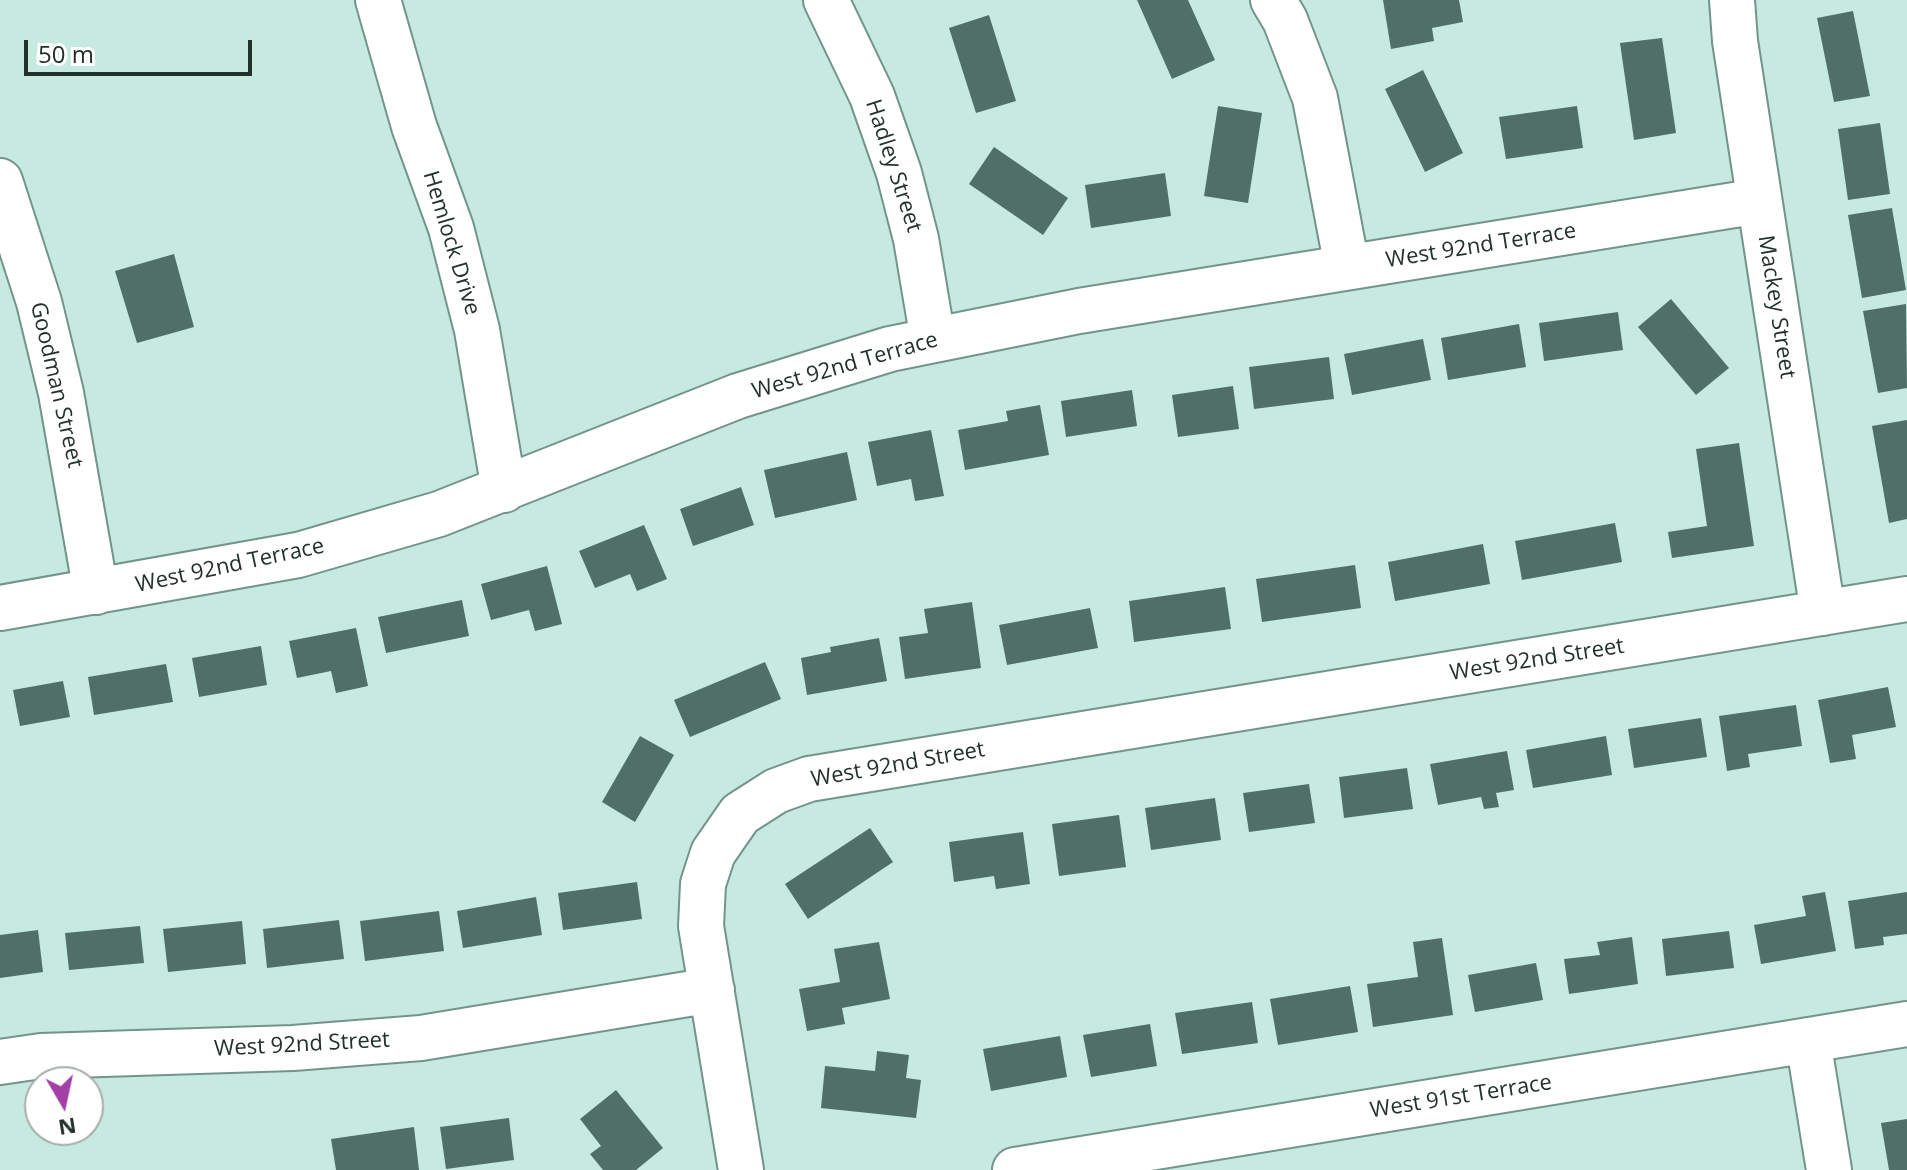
<!DOCTYPE html>
<style>
body{margin:0}
#map{position:relative;width:1907px;height:1170px;overflow:hidden;background:#c7eae0;font-family:"Open Sans",sans-serif}
canvas{display:block}
.north{position:absolute;left:24px;top:1066px;width:80px;height:80px;box-sizing:border-box;background:#fff;border:2px solid #a7adab;border-radius:50%;rotate:171deg;font-size:22px;font-weight:700;line-height:32px;text-align:center;color:#23312d}
.north::after{content:'';display:block;margin:auto;width:28px;height:36px;background:#a340a7;clip-path:polygon(50% 0,100% 100%,50% 72%,0 100%)}
.scale{position:absolute;left:24px;top:40px;width:228px;height:36px;box-sizing:border-box;border:4px solid #23312d;border-top:0;padding-left:10px;font-size:24px;line-height:28px;white-space:nowrap;color:#23312d;-webkit-text-stroke:6px #fff;paint-order:stroke}
</style>
<div id="map">
<canvas width="1907" height="1170"></canvas>
<div class="north">N</div>
<div class="scale">50 m</div>
</div>
<script>
const c = document.querySelector('canvas').getContext('2d');
c.lineJoin = 'round';
function paint(path, color) { c.fillStyle = color; c.fill(path, 'evenodd'); }
const poly = rows => new Path2D(rows.map(r => 'M' + r).join(''));
function trace(path, color, width, dash) { c.strokeStyle = color; c.lineWidth = width; c.lineCap = dash ? 'butt' : 'round'; c.setLineDash(dash || []); c.stroke(path); }
function drawText(font, color, halo, rows, align = 'center') {
  c.font = font + ' "Open Sans",sans-serif'; c.lineWidth = 8; c.setLineDash([]); c.textBaseline = 'middle'; c.strokeStyle = halo; c.fillStyle = color; for (const [text, x, y, turn = 0] of rows) {
    c.save(); c.translate(x, y); c.rotate((+turn || 0) * Math.PI / 180); c.textAlign = isNaN(turn) ? turn : align; if (halo) c.strokeText(text, 0, 0); c.fillText(text, 0, 0); c.restore();
  }
}
paint(poly([
 [1137,0,1188,0,1215,60,1172,79],
 [1383,0,1459,0,1463,22,1432,28,1434,41,1391,49],
 [1853,11,1870,96,1834,102,1817,18],
 [989,15,1016,101,976,113,949,28],
 [1662,38,1676,133,1634,140,1620,43],
 [1423,70,1463,153,1425,172,1385,89],
 [1218,106,1262,113,1248,203,1204,196],
 [1577,106,1583,148,1506,159,1499,117],
 [1880,123,1890,194,1848,200,1838,129],
 [994,147,1068,198,1043,235,969,184],
 [1165,173,1171,216,1091,228,1085,185],
 [1892,208,1906,290,1862,298,1848,215],
 [174,254,194,327,137,343,115,271],
 [1671,299,1729,368,1696,395,1638,327],
 [1906,304,1907,388,1878,393,1863,311],
 [1618,312,1623,350,1544,361,1539,323],
 [1519,324,1526,367,1448,380,1441,338],
 [1423,339,1431,380,1352,395,1344,354],
 [1329,357,1334,399,1254,409,1249,367],
 [1233,386,1239,429,1178,437,1172,395],
 [1132,390,1137,426,1066,437,1061,401],
 [1040,405,1049,455,965,470,958,430,1008,421,1006,411],
 [1907,420,1907,519,1889,523,1872,426],
 [931,430,944,496,915,501,911,479,877,486,868,442],
 [1739,443,1754,546,1672,558,1668,532,1707,526,1696,449],
 [847,452,857,500,775,518,764,470],
 [741,487,754,525,693,546,680,509],
 [1615,523,1622,562,1522,580,1515,541],
 [644,525,667,579,637,591,630,574,595,588,579,551],
 [1483,544,1490,584,1395,601,1388,562],
 [1355,565,1361,608,1262,622,1256,579],
 [547,566,562,624,535,631,529,610,491,620,481,584],
 [1225,587,1231,629,1134,642,1129,601],
 [462,600,469,636,386,653,378,617],
 [972,602,981,668,905,679,899,637,928,633,924,609],
 [1090,608,1098,648,1007,665,999,625],
 [356,628,368,686,336,693,331,671,297,678,289,641],
 [879,638,887,681,807,695,801,658,831,652,830,647],
 [261,646,267,685,199,697,192,658],
 [765,662,781,699,690,737,674,700],
 [166,664,173,702,94,715,88,677],
 [63,681,70,717,20,726,13,690],
 [1888,687,1896,727,1852,735,1856,759,1830,763,1818,700],
 [1796,705,1802,746,1748,754,1750,767,1727,771,1719,716],
 [1701,718,1707,757,1634,768,1628,729],
 [640,736,674,755,635,822,602,802],
 [1606,736,1612,775,1533,788,1526,750],
 [1507,751,1514,790,1496,793,1499,807,1484,809,1481,797,1438,805,1430,764],
 [1407,768,1413,809,1344,818,1339,777],
 [1309,784,1315,823,1249,832,1243,793],
 [1215,798,1221,840,1151,850,1145,808],
 [1119,815,1126,867,1059,876,1052,824],
 [870,828,893,862,808,919,785,884],
 [1023,832,1030,884,996,889,994,876,954,882,949,842],
 [637,882,642,919,563,930,558,893],
 [1825,892,1836,951,1761,964,1754,925,1806,916,1802,896],
 [1907,892,1907,934,1883,937,1884,945,1855,949,1848,901],
 [536,897,542,935,463,948,457,911],
 [439,911,444,951,365,961,360,921],
 [339,920,344,959,267,968,263,929],
 [242,921,246,964,168,972,163,929],
 [140,926,144,963,69,970,65,933],
 [38,930,43,972,0,978,0,935],
 [1729,931,1734,968,1666,976,1662,939],
 [1632,937,1638,984,1569,994,1564,959,1600,955,1597,942],
 [1442,938,1453,1015,1373,1027,1367,984,1418,977,1413,942],
 [879,942,890,999,842,1008,845,1024,807,1031,799,989,840,982,834,949],
 [1536,963,1543,1000,1475,1012,1468,975],
 [1350,986,1358,1032,1278,1045,1270,999],
 [1252,1002,1258,1043,1182,1054,1175,1013],
 [1150,1024,1157,1066,1091,1077,1083,1035],
 [1060,1036,1067,1077,991,1091,983,1049],
 [877,1051,909,1055,906,1078,921,1080,916,1118,821,1108,825,1066,875,1071],
 [616,1090,663,1148,636,1170,603,1170,590,1154,601,1146,580,1119],
 [509,1118,514,1160,446,1169,440,1127],
 [1907,1119,1907,1170,1889,1170,1881,1123],
 [414,1127,419,1170,336,1170,331,1139]
]), '#4f6f67');
const minor = poly([
 [378,0,414,126,451,228,477,330,504,490],
 [826,0,872,96,899,173,916,239,933,340],
 [1273,0,1285,20,1315,98,1347,267],
 [1732,0,1735,41,1823,613],
 [0,181,39,302,61,393,96,592],
 [0,608,298,555,439,514,738,396,890,349,1079,311,1759,201],
 [1808,1040,1829,1170],
 [0,1062,41,1056,293,1048,421,1038,712,990],
 [741,1170,701,926,703,884,713,853,740,814,776,791,809,779,1907,599],
 [1015,1170,1907,1024]
]);
trace(minor, '#73948b', 48);
trace(minor, '#fff', 44);
drawText('22px', '#23312d', '#fff', [
 ["Hadley Street",893,166,72],
 ["Hemlock Drive",451,243,73],
 ["West 92nd Terrace",1481,246,-9],
 ["Mackey Street",1776,307,81],
 ["West 92nd Terrace",845,366,-16],
 ["Goodman Street",56,385,77],
 ["West 92nd Terrace",230,566,-12],
 ["West 92nd Street",1537,660,-9],
 ["West 92nd Street",898,765,-10],
 ["West 92nd Street",302,1045,-3],
 ["West 91st Terrace",1461,1097,-9]
]);
</script>
